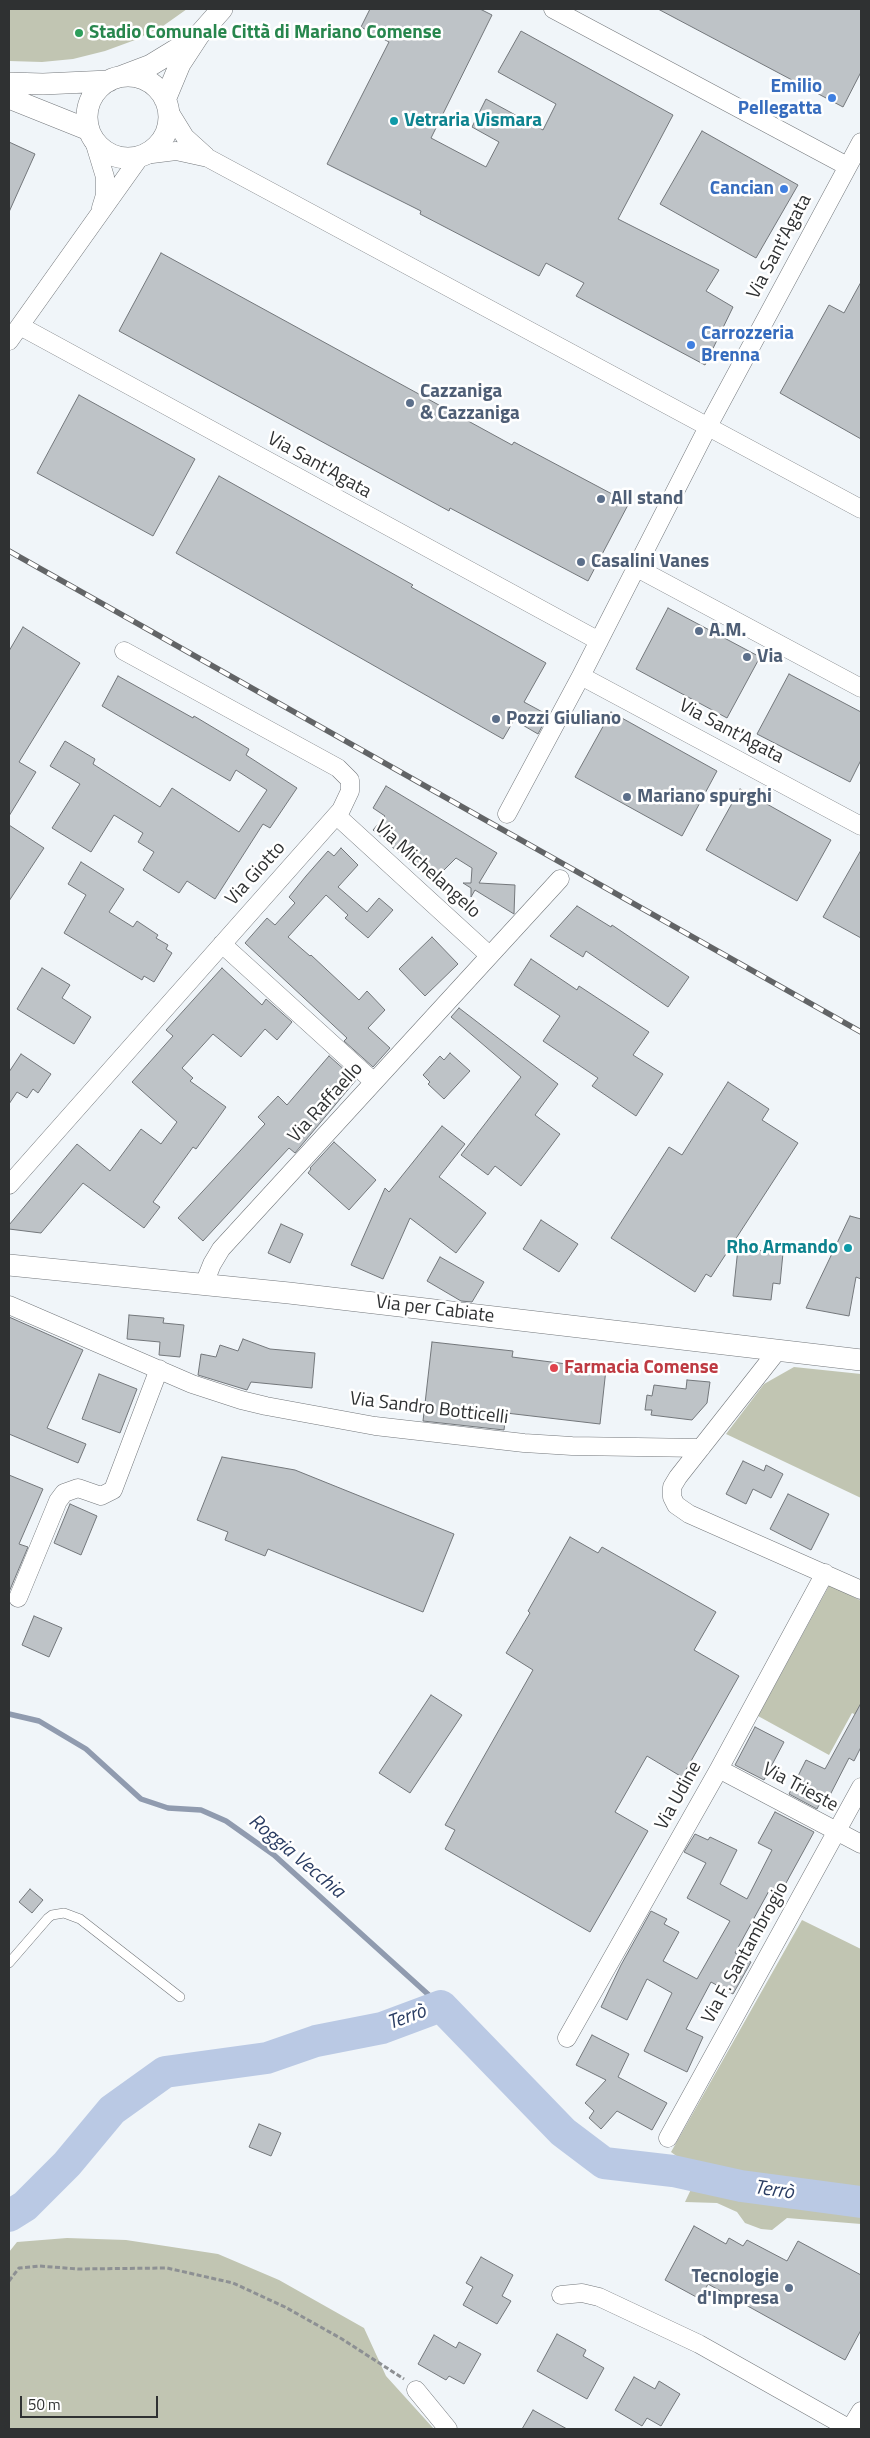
<!DOCTYPE html>
<meta charset="utf-8">
<style>
body{margin:0}
#map{position:relative;width:870px;height:2438px;overflow:hidden;background:#f0f5f9;font-family:"Titillium Web",sans-serif}
canvas{display:block}
.frame{position:absolute;inset:0;border:10px solid #2f3132;pointer-events:none}
.scale{position:absolute;left:20px;top:2396px;width:138px;height:22px;box-sizing:border-box;border:2px solid #2f3132;border-top:0;padding-left:6px;font-size:15px;line-height:18px;white-space:nowrap;color:#2f3132;-webkit-text-stroke:4px #fff;paint-order:stroke}
</style>
<div id="map">
<canvas width="870" height="2438"></canvas>
<div class="frame"></div>
<div class="scale">50 m</div>
</div>
<script>
const c = document.querySelector('canvas').getContext('2d');
c.lineJoin = 'round';
function paint(path, color) { c.fillStyle = color; c.fill(path, 'evenodd'); }
const poly = rows => new Path2D(rows.map(r => 'M' + r).join(''));
function trace(path, color, width, dash) { c.strokeStyle = color; c.lineWidth = width; c.lineCap = dash ? 'butt' : 'round'; c.setLineDash(dash || []); c.stroke(path); }
function drawText(font, color, halo, rows, align = 'center') {
  c.font = font + ' "Titillium Web",sans-serif'; c.lineWidth = 5; c.setLineDash([]); c.textBaseline = 'middle'; c.strokeStyle = halo; c.fillStyle = color; for (const [text, x, y, turn = 0] of rows) {
    c.save(); c.translate(x, y); c.rotate((+turn || 0) * Math.PI / 180); c.textAlign = isNaN(turn) ? turn : align; if (halo) c.strokeText(text, 0, 0); c.fillText(text, 0, 0); c.restore();
  }
}
paint(poly([
 [9,9,187,9,163,26,135,40,105,51,73,59,42,62,9,61],
 [794,1367,861,1374,861,1498,726,1434,764,1384],
 [830,1584,861,1601,861,1717,852,1713,829,1755,758,1716],
 [802,1920,861,1949,861,2196,823,2187,809,2188,790,2179,764,2175,745,2182,717,2177,697,2171,671,2152],
 [694,2183,738,2191,830,2201,861,2207,861,2224,787,2218,772,2230,761,2229,745,2223,737,2212,717,2203,685,2202],
 [67,2238,126,2240,218,2254,279,2280,364,2328,386,2376,434,2429,9,2429,9,2252,17,2242]
]), '#c1c5b2');
trace(poly([
 [9,1714,39,1721,86,1749,141,1799,168,1808,201,1810,226,1821,274,1855,441,2006]
]), '#909baf', 5.5);
trace(poly([
 [9,2216,25,2206,67,2164,112,2110,165,2072,267,2058,316,2041,382,2028,441,2006,563,2132,604,2163,673,2171,741,2186,861,2202]
]), '#bac9e4', 32);
const building = poly([
 [370,9,480,9,492,15,431,138,486,167,499,142,472,127,486,99,543,130,556,104,498,72,521,31,673,115,618,219,719,270,706,291,733,307,705,365,576,296,584,283,546,263,539,276,420,214,421,211,327,164,389,42,361,27,370,9],
 [658,9,861,9,861,72,843,107,658,9],
 [702,131,798,185,756,258,660,204,702,131],
 [9,142,35,154,9,212,9,142],
 [161,253,512,445,514,442,629,503,588,581,450,508,449,511,119,331,161,253],
 [861,282,861,439,780,393,829,305,844,313,861,282],
 [79,395,195,459,153,536,37,473,79,395],
 [219,476,413,585,411,587,546,663,524,702,548,715,538,734,514,720,503,739,176,553,219,476],
 [668,608,760,657,727,718,636,669,668,608],
 [23,627,80,663,19,762,36,772,9,816,9,651,23,627],
 [789,674,861,712,861,760,850,782,757,734,789,674],
 [118,676,193,718,194,716,249,749,246,755,297,788,270,828,263,824,215,899,187,881,179,893,143,870,154,852,138,842,143,833,114,815,91,852,52,828,80,784,50,766,65,741,95,759,93,764,160,807,172,788,239,832,267,790,236,770,230,781,102,706,118,676],
 [611,712,717,771,682,836,575,777,611,712],
 [386,786,497,853,479,883,515,885,514,914,475,890,471,897,471,888,463,883,471,883,472,868,456,858,432,882,373,830,385,816,373,808,386,786],
 [740,789,831,840,797,901,706,850,740,789],
 [9,825,44,848,9,901,9,825],
 [341,848,358,865,338,887,367,912,379,898,393,910,368,938,345,918,348,915,326,895,288,937,310,956,311,955,359,1000,367,991,385,1010,368,1028,390,1048,373,1067,344,1041,347,1038,245,943,267,918,275,925,295,903,289,897,306,876,328,851,334,856,341,848],
 [861,850,861,938,823,917,861,850],
 [81,862,124,889,109,912,133,927,137,921,158,935,156,938,168,945,166,949,172,953,154,982,144,976,142,980,64,933,86,895,68,884,81,862],
 [577,906,611,927,612,925,689,977,668,1007,586,951,583,957,550,936,577,906],
 [432,937,458,964,425,996,399,969,432,937],
 [531,959,577,990,579,986,649,1032,633,1055,663,1074,636,1116,592,1086,598,1078,543,1041,560,1016,514,985,531,959],
 [42,968,70,985,62,998,91,1017,74,1044,17,1009,42,968],
 [222,968,262,1005,266,999,292,1022,277,1040,265,1029,241,1057,213,1034,182,1068,193,1078,190,1081,226,1107,196,1149,193,1147,153,1202,160,1207,144,1228,83,1183,41,1233,9,1229,9,1225,77,1144,110,1171,141,1129,161,1144,177,1122,132,1082,173,1036,166,1030,222,968],
 [459,1008,558,1084,535,1115,560,1134,521,1186,495,1166,488,1175,461,1155,521,1077,451,1017,459,1008],
 [450,1053,470,1071,444,1099,428,1084,430,1082,423,1075,440,1056,444,1060,450,1053],
 [21,1054,51,1074,38,1093,33,1089,27,1098,17,1092,9,1104,9,1072,21,1054],
 [329,1056,356,1080,295,1153,289,1148,203,1241,178,1218,265,1124,258,1117,278,1096,287,1105,329,1056],
 [728,1082,769,1109,762,1120,798,1143,711,1277,706,1274,695,1292,611,1238,669,1147,682,1155,728,1082],
 [442,1126,465,1144,439,1177,486,1213,456,1253,410,1218,383,1279,351,1265,385,1188,389,1192,442,1126],
 [334,1142,376,1180,349,1210,308,1173,311,1169,310,1168,334,1142],
 [850,1216,861,1219,861,1279,856,1277,849,1316,806,1308,850,1216],
 [541,1220,578,1244,559,1272,523,1249,541,1220],
 [281,1224,303,1234,290,1263,268,1253,281,1224],
 [738,1248,783,1253,780,1284,773,1283,771,1300,733,1296,738,1248],
 [440,1257,484,1282,472,1302,461,1301,427,1281,440,1257],
 [129,1315,164,1318,163,1323,184,1325,180,1357,159,1355,160,1342,127,1339,129,1315],
 [9,1317,83,1350,47,1428,86,1444,78,1463,9,1434,9,1317],
 [243,1339,270,1349,315,1353,312,1388,251,1382,247,1390,198,1375,201,1354,216,1357,220,1345,238,1351,243,1339],
 [432,1342,513,1351,512,1357,606,1369,600,1424,506,1413,504,1430,423,1421,432,1342],
 [99,1374,137,1389,120,1433,82,1419,99,1374],
 [687,1380,710,1382,707,1403,692,1420,651,1415,652,1410,645,1410,647,1395,652,1396,654,1385,686,1389,687,1380],
 [222,1457,295,1470,454,1534,423,1612,268,1549,265,1556,225,1540,228,1532,197,1520,222,1457],
 [743,1461,764,1471,766,1465,783,1474,771,1498,753,1489,746,1504,726,1494,743,1461],
 [9,1475,43,1489,19,1544,28,1547,9,1592,9,1475],
 [788,1494,829,1514,811,1550,770,1529,788,1494],
 [70,1504,97,1516,81,1555,54,1543,70,1504],
 [570,1537,598,1553,602,1547,716,1612,694,1650,739,1676,682,1777,647,1756,615,1812,648,1831,590,1932,445,1849,455,1830,445,1825,533,1670,506,1653,530,1613,528,1611,570,1537],
 [34,1616,62,1628,49,1657,22,1645,34,1616],
 [431,1695,462,1715,410,1793,379,1773,431,1695],
 [861,1703,861,1747,854,1761,849,1758,829,1797,824,1795,817,1809,789,1794,806,1760,825,1769,861,1703],
 [755,1727,784,1742,764,1780,735,1765,755,1727],
 [775,1812,814,1832,780,1894,770,1889,735,1953,751,1962,733,1994,711,1982,686,2029,703,2037,687,2072,644,2051,672,1993,647,1979,627,2020,601,2007,621,1965,651,1911,667,1919,664,1924,679,1932,663,1961,697,1979,730,1921,687,1898,706,1863,684,1852,695,1834,708,1840,710,1837,737,1850,720,1884,747,1899,772,1850,758,1843,775,1812],
 [30,1889,43,1900,32,1913,19,1902,30,1889],
 [592,2035,629,2054,618,2077,667,2103,652,2130,617,2111,601,2129,589,2118,594,2111,585,2103,606,2080,576,2065,592,2035],
 [259,2124,281,2133,271,2156,249,2147,259,2124],
 [694,2226,726,2244,729,2238,743,2246,747,2240,787,2261,798,2241,861,2275,861,2330,845,2360,708,2284,700,2299,665,2280,694,2226],
 [481,2257,513,2275,502,2296,511,2301,497,2324,463,2305,473,2287,466,2283,481,2257],
 [557,2334,586,2350,583,2356,604,2368,587,2399,537,2371,557,2334],
 [434,2335,456,2348,459,2342,481,2354,464,2384,449,2376,446,2380,418,2364,434,2335],
 [634,2377,655,2389,659,2381,680,2394,661,2426,647,2418,642,2426,615,2410,634,2377],
 [533,2410,567,2429,522,2429,533,2410]
]);
paint(building, '#bec3c7');
trace(building, '#73777b', 1);
const service = poly([
 [9,1963,48,1918,52,1915,64,1913,80,1919,180,1997]
]);
const minor = poly([
 [553,9,847,166],
 [169,111,185,137,206,156],
 [94,141,105,177,105,195,101,208],
 [144,155,176,151,208,158,861,509],
 [20,326,599,641],
 [9,341,140,157],
 [637,568,861,688],
 [581,676,861,826],
 [507,814,581,676,713,417,861,142],
 [337,816,489,955],
 [222,944,374,1082],
 [9,1185,341,810,350,791,350,780,338,768,124,651],
 [204,1284,212,1264,221,1249,560,879],
 [9,1305,192,1384,241,1400,266,1406,375,1426,524,1443,572,1446,701,1448],
 [778,1350,678,1477,672,1487,672,1497,676,1505,689,1514,861,1590],
 [18,1598,58,1501,64,1493,78,1488,101,1496,113,1490,159,1369],
 [719,1769,861,1844],
 [567,2038,719,1769,825,1573],
 [668,2138,861,1787],
 [561,2295,582,2293,599,2297,699,2344,850,2429],
 [416,2390,448,2429],
 [850,2429,861,2411]
]);
const tertiary = poly([
 '87 117a41 41 0 1 1 82 0a41 41 0 1 1-82 0Z',
 [122,76,151,65,192,40],
 [9,83,43,84,109,81],
 [9,98,89,130],
 [165,100,180,64,199,35,222,9],
 [9,1265,289,1293,861,1360]
]);
trace(service, '#73777b', 10);
trace(minor, '#73777b', 19);
trace(tertiary, '#73777b', 22);
trace(poly([
 [9,2281,19,2268,39,2266,78,2269,167,2268,233,2283,285,2307,342,2339,404,2379]
]), '#8d9093', 3, [5, 2.5]);
trace(service, '#fff', 9);
trace(minor, '#fff', 18);
trace(tertiary, '#fff', 21);
const rail = poly([
 [9,551,861,1032]
]);
trace(rail, '#626466', 5.5);
trace(rail, '#fff', 4, [11]);
for (const [x, y, r, color] of [
 [79,33,5,"#2e9e5b"],
 [832,98,5,"#3f7fe0"],
 [394,121,5,"#0f9aa8"],
 [784,189,5,"#3f7fe0"],
 [691,345,5,"#3f7fe0"],
 [410,403,5,"#5c6f8a"],
 [601,499,5,"#5c6f8a"],
 [581,562,5,"#5c6f8a"],
 [699,631,5,"#5c6f8a"],
 [747,657,5,"#5c6f8a"],
 [496,719,5,"#5c6f8a"],
 [627,797,5,"#5c6f8a"],
 [848,1248,5,"#0f9aa8"],
 [554,1368,5,"#e0444e"],
 [789,2288,5,"#5c6f8a"]
]) { const dot = new Path2D(); dot.arc(x, y, r, 0, 2 * Math.PI); c.fillStyle = color; c.fill(dot); trace(dot, '#fff', 2); }
drawText('bold 19px', '#27864d', '#fff', [
 ["Stadio Comunale Città di Mariano Comense",89,33]
], 'left');
drawText('bold 19px', '#366cbe', '#fff', [
 ["Emilio",822,87],
 ["Pellegatta",822,109],
 ["Cancian",774,189],
 ["Carrozzeria",701,334,"left"],
 ["Brenna",701,356,"left"]
], 'right');
drawText('bold 19px', '#0d838f', '#fff', [
 ["Vetraria Vismara",404,121],
 ["Rho Armando",838,1248,"right"]
], 'left');
drawText('19px', '#2f3132', '#fff', [
 ["Via Sant'Agata",780,247,-62],
 ["Via Sant'Agata",319,466,29],
 ["Via Sant'Agata",731,732,28],
 ["Via Michelangelo",427,870,42],
 ["Via Giotto",256,874,-48],
 ["Via Raffaello",326,1103,-48],
 ["Via per Cabiate",435,1310,7],
 ["Via Sandro Botticelli",429,1409,7],
 ["Via Trieste",800,1788,28],
 ["Via Udine",679,1796,-61],
 ["Via F. Santambrogio",746,1953,-61]
]);
drawText('bold 19px', '#4e5e75', '#fff', [
 ["Cazzaniga",420,392],
 ["& Cazzaniga",420,414],
 ["All stand",611,499],
 ["Casalini Vanes",591,562],
 ["A.M.",709,631],
 ["Via",757,657],
 ["Pozzi Giuliano",506,719],
 ["Mariano spurghi",637,797],
 ["Tecnologie",779,2277,"right"],
 ["d'Impresa",779,2299,"right"]
], 'left');
drawText('bold 19px', '#be3a42', '#fff', [
 ["Farmacia Comense",564,1368]
], 'left');
drawText('italic 20px', '#2a3d63', '#fff', [
 ["Roggia Vecchia",296,1857,40],
 ["Terrò",407,2018,-20],
 ["Terrò",774,2191,8]
]);
</script>
